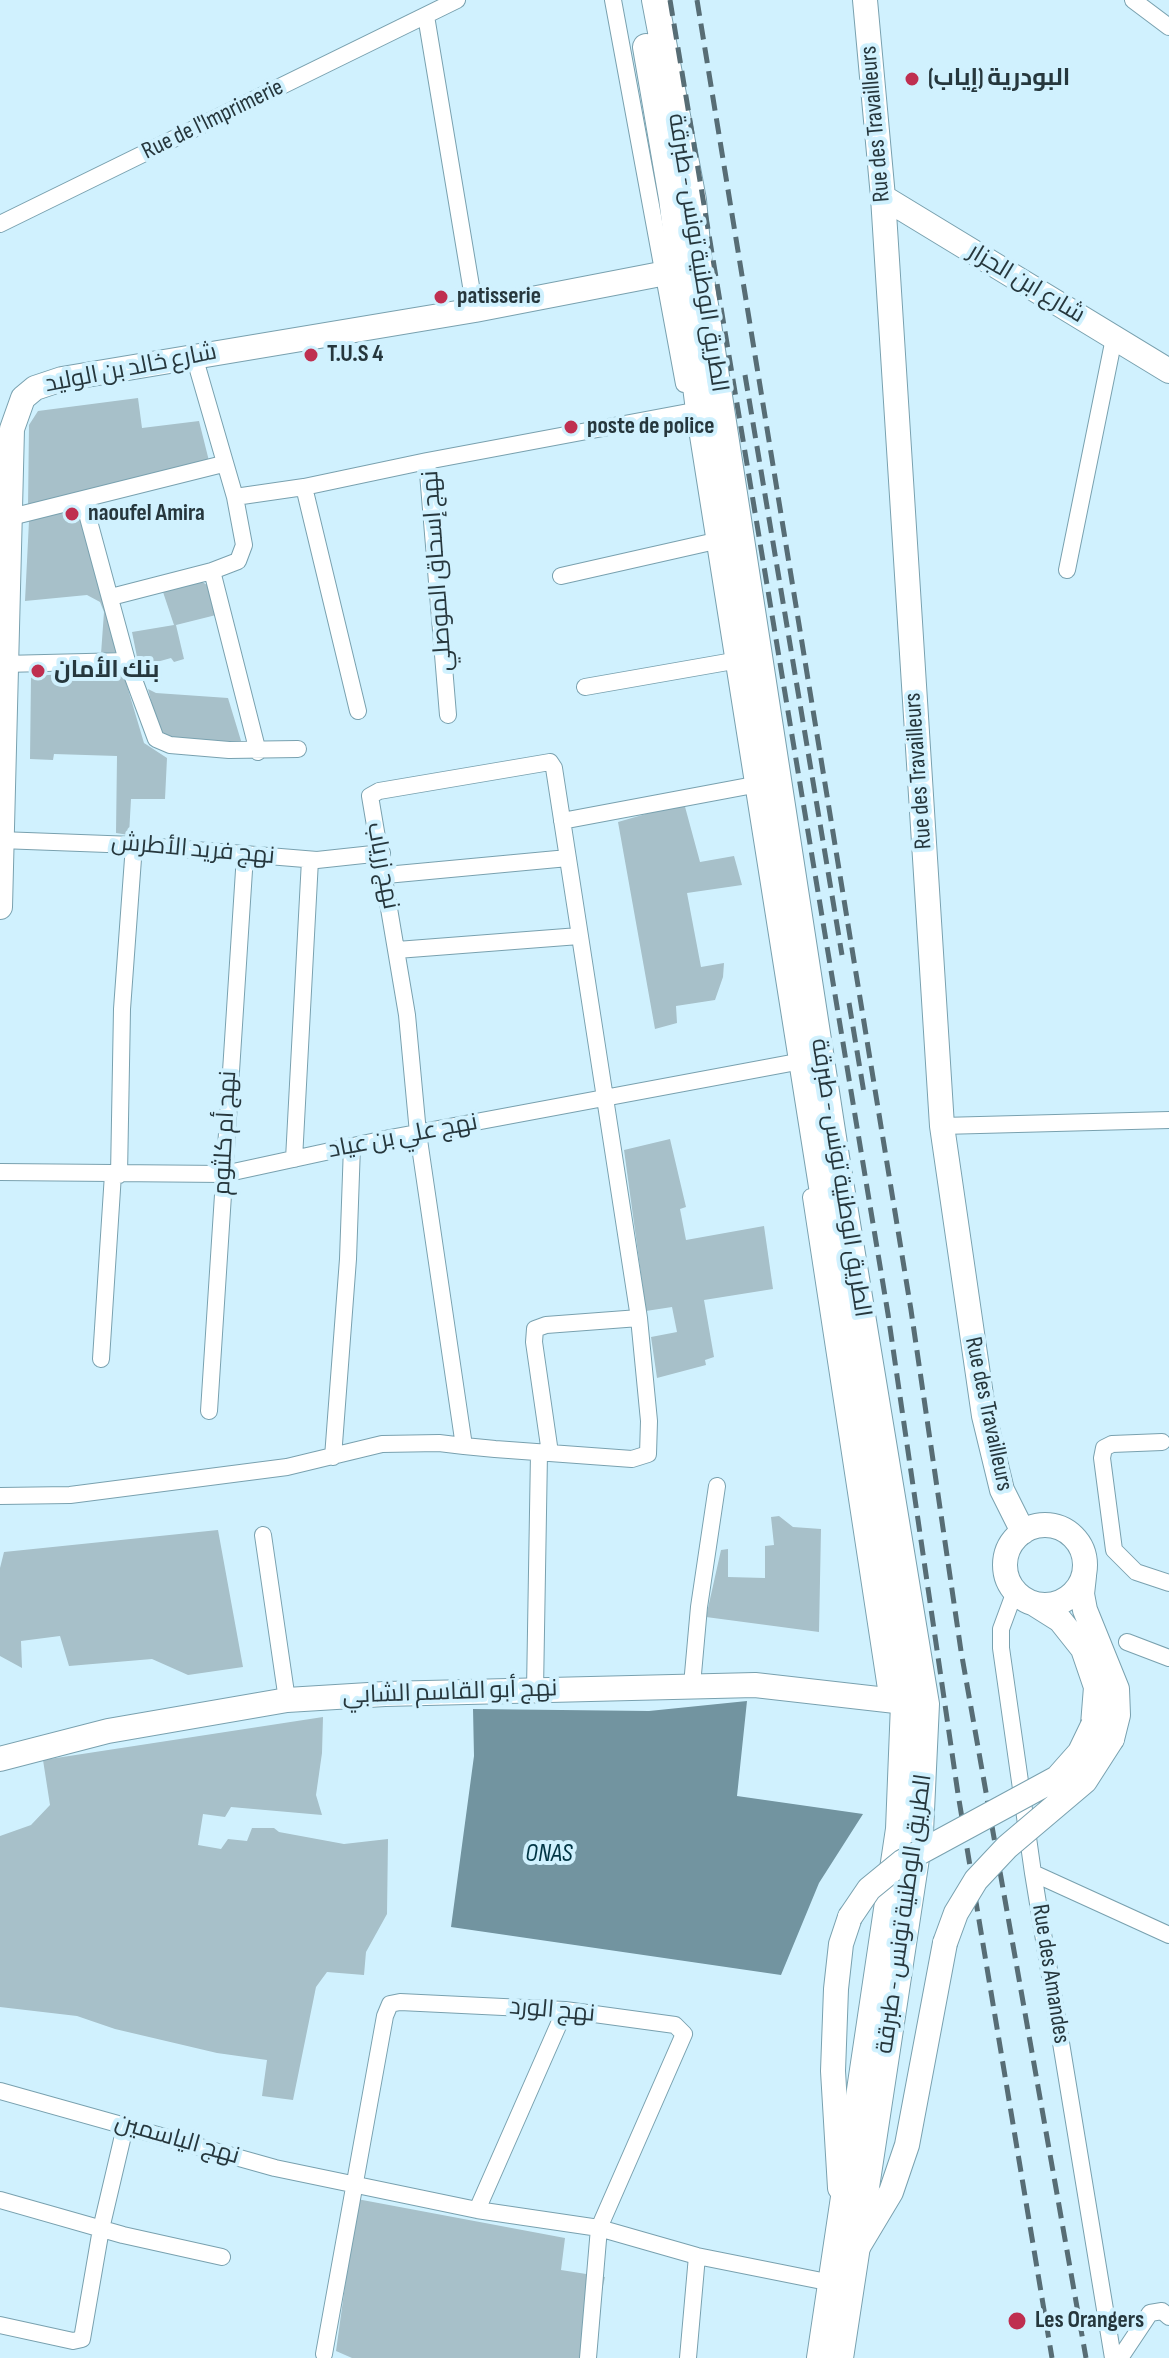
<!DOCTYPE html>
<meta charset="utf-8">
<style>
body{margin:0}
canvas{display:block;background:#d0f1fe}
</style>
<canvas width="1169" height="2358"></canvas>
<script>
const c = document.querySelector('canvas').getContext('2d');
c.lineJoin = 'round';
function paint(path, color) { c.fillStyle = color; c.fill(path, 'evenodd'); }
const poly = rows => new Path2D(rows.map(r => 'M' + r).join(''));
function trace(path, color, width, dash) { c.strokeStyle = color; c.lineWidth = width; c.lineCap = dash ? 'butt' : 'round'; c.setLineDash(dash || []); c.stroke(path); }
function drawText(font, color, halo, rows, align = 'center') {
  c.font = font + ' "Sofia Sans Condensed",Cairo,sans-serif'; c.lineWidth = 8; c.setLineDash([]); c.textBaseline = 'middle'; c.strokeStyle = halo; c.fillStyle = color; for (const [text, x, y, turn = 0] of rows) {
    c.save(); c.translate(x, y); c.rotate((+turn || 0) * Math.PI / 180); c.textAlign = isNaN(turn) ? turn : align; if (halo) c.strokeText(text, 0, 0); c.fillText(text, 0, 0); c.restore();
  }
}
paint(poly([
 [138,398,142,428,199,421,210,465,28,507,29,425,38,411],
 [80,508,117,652,110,655,101,654,104,612,100,602,87,595,25,601,29,521],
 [201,581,210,587,216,615,176,625,184,659,174,662,171,658,139,667,132,632,174,625,162,589],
 [116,671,125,679,144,743,167,758,165,799,131,799,129,835,116,833,117,756,54,754,53,760,30,759,31,676],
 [148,689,156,693,228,698,242,744,194,745,160,735],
 [684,803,700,862,734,856,742,885,687,893,701,967,724,963,723,977,715,1000,676,1006,677,1023,655,1029,618,822],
 [670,1139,686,1207,680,1209,686,1240,764,1226,773,1289,704,1300,714,1357,705,1360,706,1365,657,1378,651,1337,677,1332,672,1307,646,1311,624,1150],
 [779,1516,793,1527,821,1529,819,1632,706,1617,721,1550,728,1549,728,1577,765,1578,765,1546,774,1545,771,1517],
 [218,1530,243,1667,188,1675,152,1659,69,1666,60,1636,21,1641,22,1668,0,1656,0,1568,4,1552],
 [323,1717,322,1753,316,1795,322,1815,231,1807,225,1817,203,1814,198,1845,221,1849,228,1839,247,1841,252,1828,274,1828,279,1832,344,1844,388,1839,387,1914,366,1952,364,1975,327,1972,316,1987,293,2100,262,2096,267,2060,217,2053,115,2029,77,2016,0,2007,0,1836,31,1825,50,1805,43,1760],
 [357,2199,565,2238,561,2270,605,2277,587,2358,352,2358,336,2351]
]), '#a7c0c9');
paint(poly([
 [747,1701,737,1796,863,1814,819,1883,781,1975,451,1927,474,1756,473,1709,649,1711]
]), '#7294a0');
const street = poly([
 [613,0,684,384],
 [1133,0,1169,27],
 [426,16,475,310],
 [0,224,457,0],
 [194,356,235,497,244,545,238,561,212,571],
 [304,487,358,711],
 [235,497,304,487,427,461],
 [83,499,127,661,156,739,170,745,229,750,298,749],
 [11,517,223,464],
 [1067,570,1114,338],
 [561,576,720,540],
 [111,597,212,571,258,752],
 [4,664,127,661],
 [585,687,739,660],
 [448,715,427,461,699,410],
 [562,821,759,784],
 [0,840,134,845,317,860,382,853],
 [386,875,568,858],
 [397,950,579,936],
 [942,1126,1169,1120],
 [294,1159,310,860],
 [0,1172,224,1174,390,1138,802,1061],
 [119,1175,122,1009,134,845],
 [811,1197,888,1702],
 [101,1359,113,1174],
 [209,1411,245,855],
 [1162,1442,1112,1444,1104,1448,1102,1458,1114,1550,1136,1572,1169,1583],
 [550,1453,534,1342,535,1329,546,1325,639,1318],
 [333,1457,348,1259,352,1146],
 [0,1496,70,1495,287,1467,382,1444,439,1443,464,1446,495,1449,632,1459,648,1454,649,1421,639,1318,554,768,550,762,379,791,370,796,407,1015,418,1133,464,1446],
 [263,1535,287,1700],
 [1015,1591,1001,1629,1001,1648,1033,1873,1113,2358],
 [1127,1642,1169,1658],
 [692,1685,699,1607,717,1486],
 [535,1690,539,1453],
 [1033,1873,1169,1935],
 [0,2091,275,2168,477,2210,599,2228,697,2256,832,2283],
 [0,2200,123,2235,222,2257],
 [477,2210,565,2010],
 [0,2325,73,2341,82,2339,101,2229,125,2127],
 [324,2354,385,2016,390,2004,400,2002,565,2010,675,2025,684,2034,599,2228,588,2358],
 [688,2358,697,2256],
 [1120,2358,1150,2313,1162,2311,1169,2317]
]);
const secondary = poly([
 [865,0,883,197,942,1126,984,1416,1002,1490,1023,1532],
 [883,197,1169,371],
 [0,907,12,429,23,398,35,388,62,379,475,310,697,267],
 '1005 1565a40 40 0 1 1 80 0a40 40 0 1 1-80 0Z',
 [1084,1576,1082,1594,1085,1610,1117,1689,1118,1715,1112,1739],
 [1033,1603,1060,1620,1083,1649,1096,1687,1093,1725],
 [0,1759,108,1731,287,1700,385,1694,755,1685,922,1704],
 [840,2188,833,2071,836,1989,841,1944,850,1917],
 [858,2247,891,2192,907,2145,945,1943]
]);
const primary = poly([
 [655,0,693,200,699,266,836,1157,926,1704,920,1832,840,2358],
 [646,47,672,198,699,410,904,1704,899,1829,820,2358]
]);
trace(street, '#79a1af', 18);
trace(secondary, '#79a1af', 26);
trace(primary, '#79a1af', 28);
trace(street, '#fff', 16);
trace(secondary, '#fff', 24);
trace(primary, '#fff', 26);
trace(poly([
 [670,0,888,1314,958,1794,1052,2358],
 [697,0,911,1310,961,1651,1086,2358],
 [745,375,842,955],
 [849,1003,864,1093]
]), '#576d75', 5, [16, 8]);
const secondaryBridge = poly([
 [850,1917,869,1889,902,1862,1057,1778,1080,1752,1093,1725],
 [945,1943,956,1913,976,1880,1007,1847,1085,1781,1112,1739]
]);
trace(secondaryBridge, '#79a1af', 26, []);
trace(secondaryBridge, '#fff', 24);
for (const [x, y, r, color] of [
 [912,79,8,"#bf2f50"],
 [441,297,8,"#bf2f50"],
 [311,355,8,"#bf2f50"],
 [571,427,8,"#bf2f50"],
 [72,514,8,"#bf2f50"],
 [38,671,8,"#bf2f50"],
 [1017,2321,10,"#bf2f50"]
]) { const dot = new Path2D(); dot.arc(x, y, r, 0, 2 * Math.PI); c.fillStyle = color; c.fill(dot); trace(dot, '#d0f1fe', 3); }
drawText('bold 24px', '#26373d', '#d0f1fe', [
 ["البودرية (إياب)",928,79],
 ["patisserie",457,297],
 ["T.U.S 4",327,355],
 ["poste de police",587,427],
 ["naoufel Amira",88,514],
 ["بنك الأمان",54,671],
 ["Les Orangers",1035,2321]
], 'left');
drawText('24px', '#26373d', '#d0f1fe', [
 ["Rue de l'Imprimerie",213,120,-26],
 ["Rue des Travailleurs",876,124,-95],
 ["الطريق الوطنية تونس - طبرقة",697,253,81],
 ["شارع ابن الجزار",1026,284,31],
 ["شارع خالد بن الوليد",131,369,-11],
 ["نهج إسحاق الموصلي",438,571,-94],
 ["Rue des Travailleurs",919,771,-94],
 ["نهج فريد الأطرش",193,850,5],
 ["نهج زرياب",382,866,79],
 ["نهج أم كلثوم",226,1133,-87],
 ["نهج علي بن عياد",403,1137,-11],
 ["الطريق الوطنية تونس - طبرقة",840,1178,81],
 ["Rue des Travailleurs",988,1414,78],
 ["نهج أبو القاسم الشابي",450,1693,-2],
 ["الطريق الوطنية تونس - طبرقة",905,1914,-82],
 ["Rue des Amandes",1050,1974,81],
 ["نهج الورد",552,2011,5],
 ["نهج الياسمين",177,2140,16]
]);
drawText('italic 26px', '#003544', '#d0f1fe', [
 ["ONAS",549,1854]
]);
</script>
